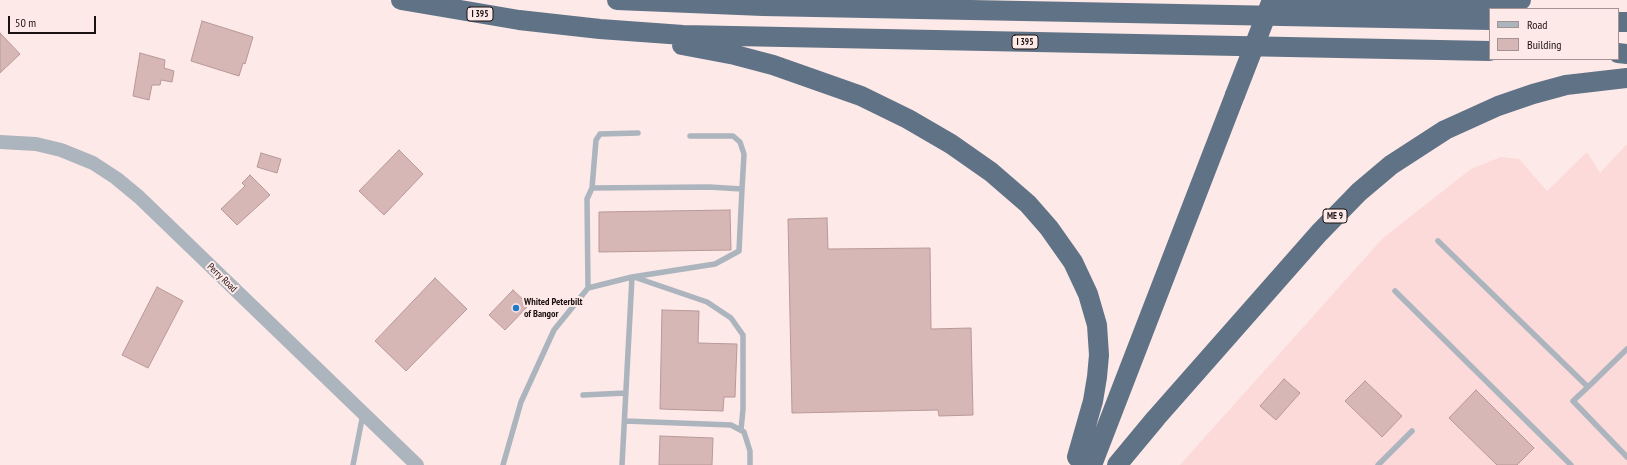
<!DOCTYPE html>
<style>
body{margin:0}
#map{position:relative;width:1627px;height:465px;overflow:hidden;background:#fde9e8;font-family:"PT Sans Narrow",sans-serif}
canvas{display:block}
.legend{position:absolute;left:1489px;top:8px;width:130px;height:52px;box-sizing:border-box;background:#fde9e8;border:1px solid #a39392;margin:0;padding:5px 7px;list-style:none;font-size:12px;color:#1c1111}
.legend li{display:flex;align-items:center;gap:8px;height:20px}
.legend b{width:20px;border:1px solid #a39392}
.scale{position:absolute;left:8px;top:16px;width:88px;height:18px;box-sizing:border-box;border:2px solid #1c1111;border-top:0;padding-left:5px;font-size:12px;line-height:14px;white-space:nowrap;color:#1c1111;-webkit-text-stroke:3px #fde9e8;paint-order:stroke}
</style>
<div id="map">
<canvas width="1627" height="465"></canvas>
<ul class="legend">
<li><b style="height:5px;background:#acb4bd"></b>Road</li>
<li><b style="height:11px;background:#d7b7b6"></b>Building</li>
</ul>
<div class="scale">50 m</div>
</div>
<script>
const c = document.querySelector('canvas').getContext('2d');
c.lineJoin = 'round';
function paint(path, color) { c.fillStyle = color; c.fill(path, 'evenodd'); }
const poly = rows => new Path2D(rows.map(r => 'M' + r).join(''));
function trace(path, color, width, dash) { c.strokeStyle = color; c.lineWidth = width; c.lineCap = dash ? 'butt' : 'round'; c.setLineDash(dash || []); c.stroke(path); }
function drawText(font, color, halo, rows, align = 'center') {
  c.font = font + ' "PT Sans Narrow",sans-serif'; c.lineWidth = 4; c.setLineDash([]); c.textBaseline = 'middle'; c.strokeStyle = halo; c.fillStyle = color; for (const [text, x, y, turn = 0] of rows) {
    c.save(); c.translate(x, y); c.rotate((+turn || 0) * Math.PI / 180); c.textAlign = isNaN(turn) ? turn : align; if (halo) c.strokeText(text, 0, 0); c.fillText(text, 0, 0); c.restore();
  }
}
paint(poly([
 [1627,144,1627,465,1180,465,1383,238,1471,169,1501,157,1519,159,1547,191,1587,152,1600,173]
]), '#fbdad9');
const building = poly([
 [202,21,253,37,245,64,243,63,239,76,191,61,202,21],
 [0,33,20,54,0,73,0,33],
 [140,53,165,60,164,68,174,71,172,82,161,80,160,85,152,85,149,100,133,96,140,53],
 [399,150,423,174,384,215,359,191,399,150],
 [261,153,281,159,277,173,257,167,261,153],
 [250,175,270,195,237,225,221,209,245,186,242,183,250,175],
 [730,210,731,250,599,252,599,212,730,210],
 [827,218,828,249,930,248,931,329,971,328,973,415,939,416,938,410,792,413,788,219,827,218],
 [435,278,467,309,406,371,375,341,435,278],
 [157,287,183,301,148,368,122,355,157,287],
 [513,290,529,305,505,330,489,315,513,290],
 [662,310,699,311,698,343,737,344,735,397,724,397,723,411,660,409,662,310],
 [1284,379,1300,393,1276,420,1260,406,1284,379],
 [1365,381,1402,416,1382,437,1345,401,1365,381],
 [1476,390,1534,448,1517,465,1497,465,1449,418,1476,390],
 [660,436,713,438,712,465,659,465,660,436]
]);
paint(building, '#d7b7b6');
trace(building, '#b79998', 1);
trace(poly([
 [690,136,733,136,740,142,744,154,742,189],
 [592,188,596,140,600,134,638,133],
 [1438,241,1588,387,1573,401,1627,457],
 [634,277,707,302,731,318,743,335,743,409,741,430],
 [588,288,587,199,592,188,709,187,742,189,739,251,715,264,632,277],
 [1395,291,1571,465],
 [1588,387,1627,349],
 [583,395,626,393],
 [625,421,731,425,744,432,750,451,750,465],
 [353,465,363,414],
 [503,465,521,402,554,330,588,288,632,277,622,465],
 [1378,465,1412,431]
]), '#acb4bd', 5.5);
trace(poly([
 [0,142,36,144,61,150,93,163,116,178,139,197,417,465]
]), '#acb4bd', 14);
trace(poly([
 [401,0,519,20,600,29,683,35,1490,51],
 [617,0,763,6,1490,20],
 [1281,2,1521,0],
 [1618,22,1627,22],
 [682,45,735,55,773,65,861,96,908,119,951,144,991,172,1028,204,1049,228,1073,262,1088,294,1097,325,1099,355,1097,377,1093,401,1077,457],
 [1618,53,1627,54],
 [1092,465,1235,95],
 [1117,465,1156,418,1319,233,1359,192,1391,165,1445,130,1498,106,1533,94,1566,85,1627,78]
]), '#607285', 20);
trace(poly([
 [1235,95,1272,0]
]), '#607285', 20);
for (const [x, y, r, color] of [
 [516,308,4,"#2279c7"]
]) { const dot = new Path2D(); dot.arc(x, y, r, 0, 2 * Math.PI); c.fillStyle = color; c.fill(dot); trace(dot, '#fde9e8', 1.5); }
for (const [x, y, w] of [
 [480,14,26],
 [1025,42,26],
 [1335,216,24]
]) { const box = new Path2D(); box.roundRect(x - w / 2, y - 7, w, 14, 3); c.fillStyle = '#fde9e8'; c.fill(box); trace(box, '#1c1111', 1); }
drawText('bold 9px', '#1c1111', null, [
 ["I 395",480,14],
 ["I 395",1025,42],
 ["ME 9",1335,216]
]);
drawText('10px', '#1c1111', '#fde9e8', [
 ["Perry Road",222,278,44]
]);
drawText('bold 10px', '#1c1111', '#fde9e8', [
 ["Whited Peterbilt",524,302],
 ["of Bangor",524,314]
], 'left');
</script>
